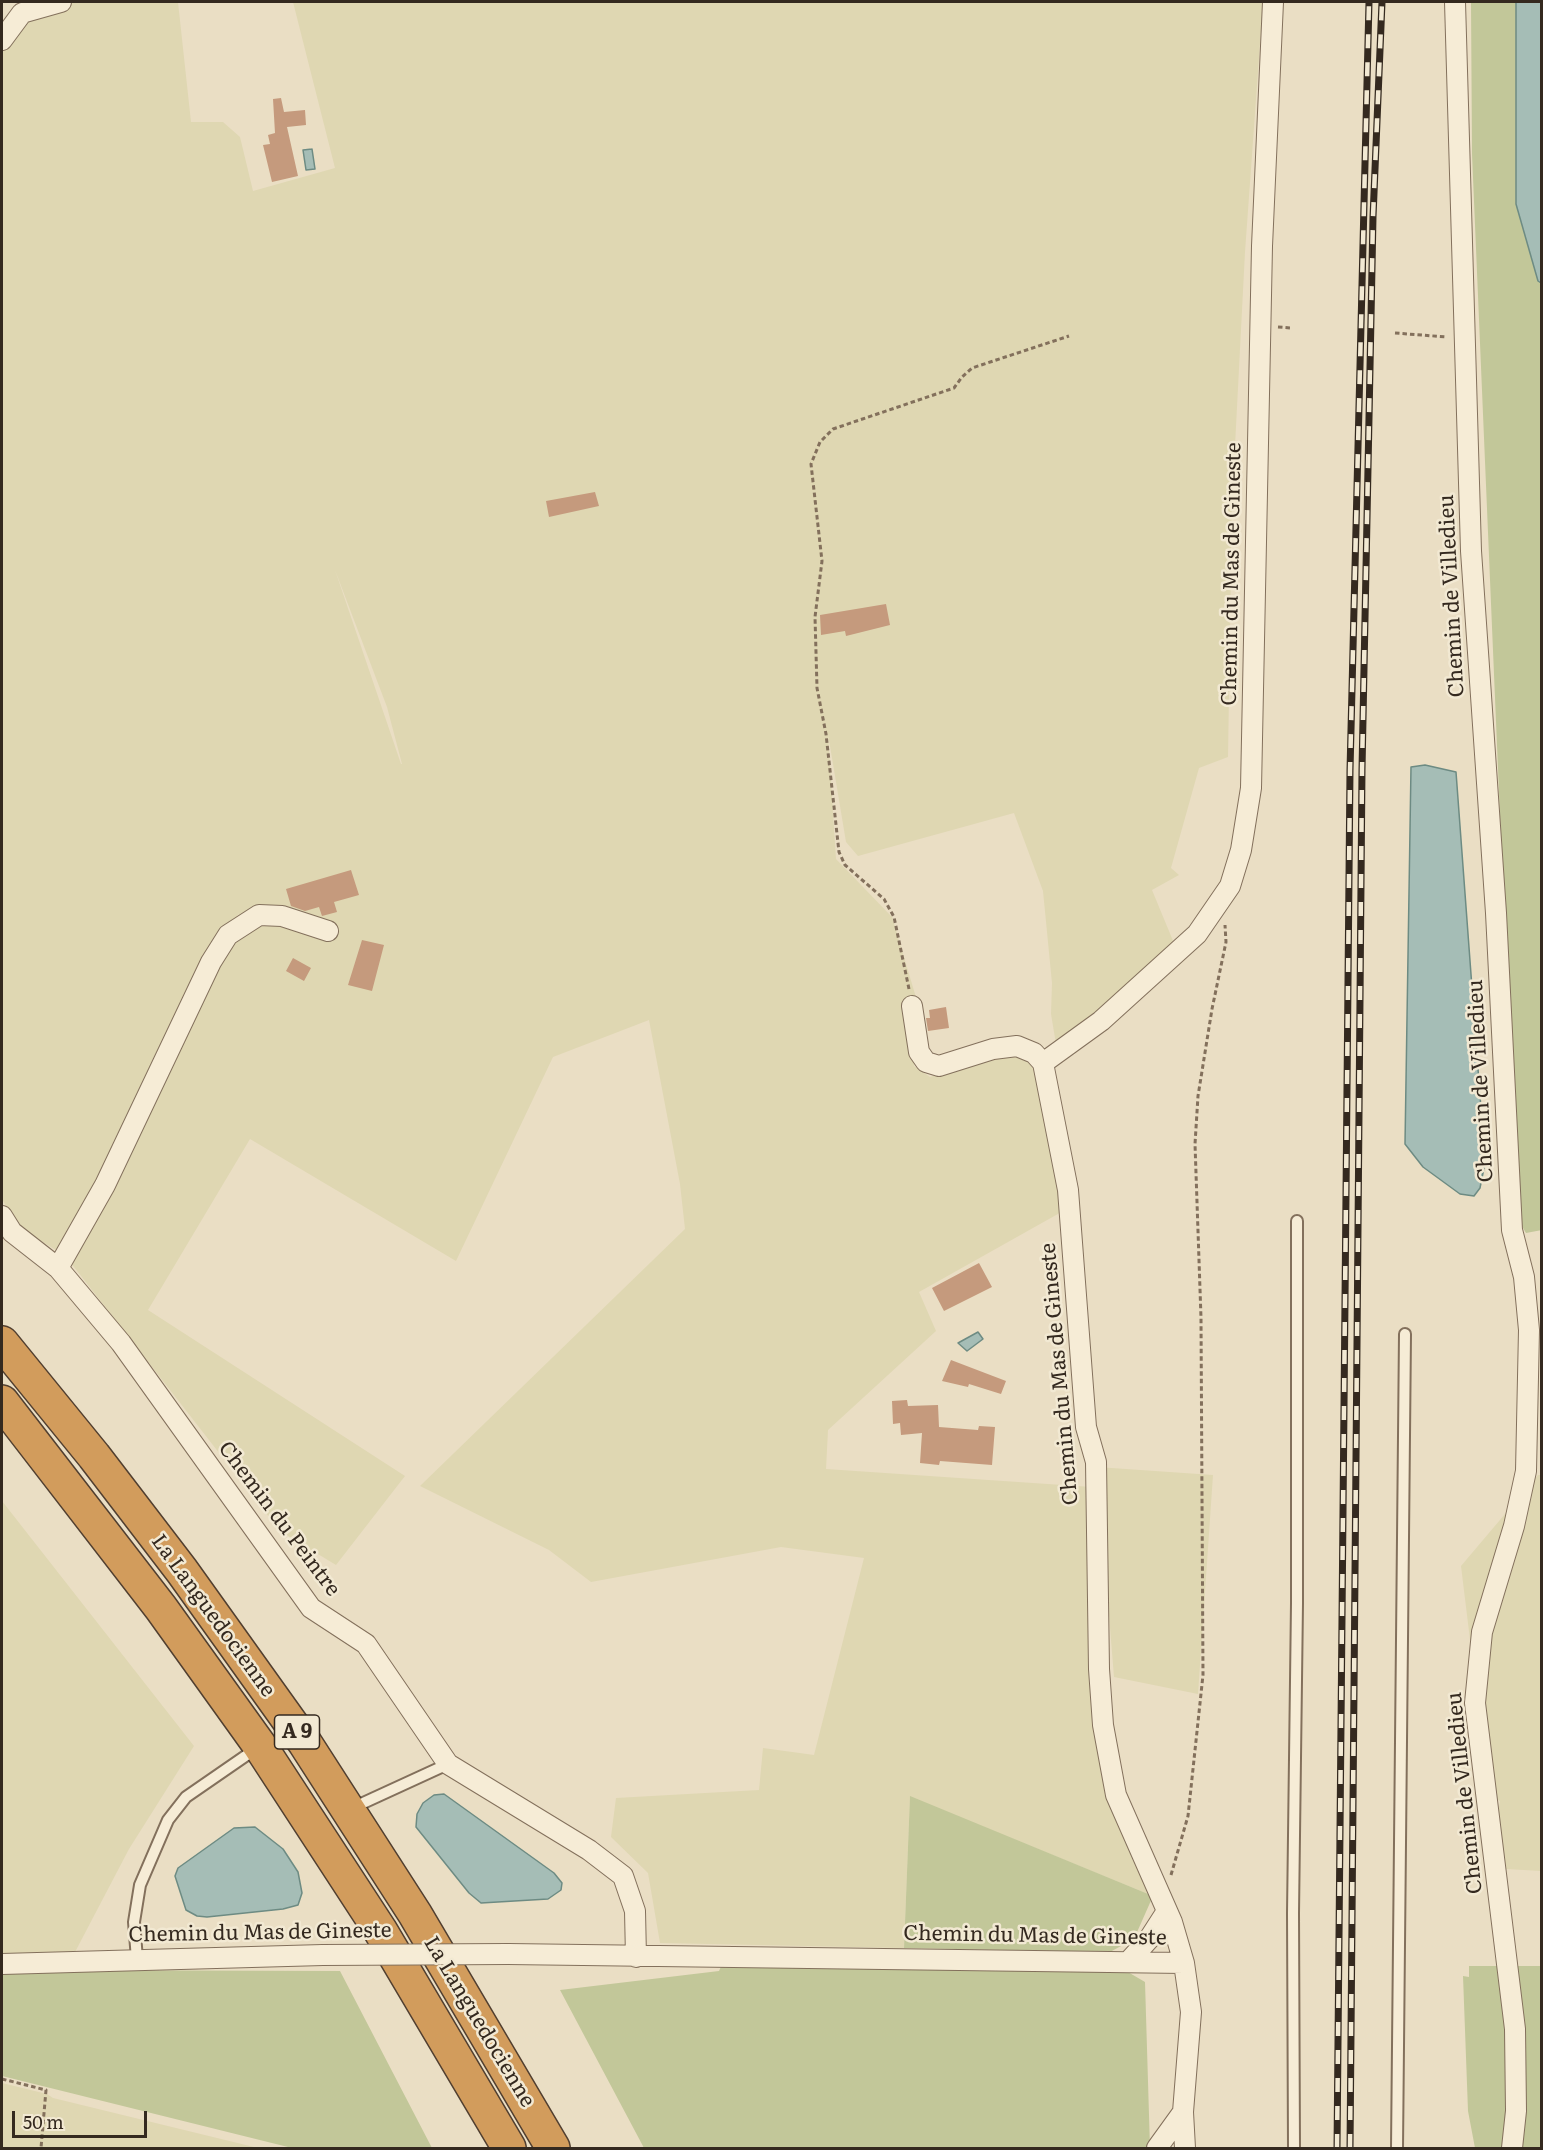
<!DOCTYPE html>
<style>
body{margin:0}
#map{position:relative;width:1543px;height:2150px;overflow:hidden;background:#eadec4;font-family:Literata,serif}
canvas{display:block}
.frame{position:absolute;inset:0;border:3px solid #34291f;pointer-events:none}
.scale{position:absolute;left:12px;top:2111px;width:135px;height:27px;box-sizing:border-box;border:3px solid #34291f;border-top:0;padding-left:8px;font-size:18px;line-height:21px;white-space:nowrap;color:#34291f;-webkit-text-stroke:4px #f2e9d3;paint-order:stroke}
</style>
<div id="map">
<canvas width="1543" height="2150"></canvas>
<div class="frame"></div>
<div class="scale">50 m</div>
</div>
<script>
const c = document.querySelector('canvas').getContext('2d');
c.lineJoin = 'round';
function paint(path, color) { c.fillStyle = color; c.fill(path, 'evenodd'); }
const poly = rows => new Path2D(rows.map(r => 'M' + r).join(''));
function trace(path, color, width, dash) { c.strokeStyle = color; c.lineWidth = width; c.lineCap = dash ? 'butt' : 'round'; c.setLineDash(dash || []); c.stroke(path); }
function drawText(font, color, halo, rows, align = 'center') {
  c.font = font + ' Literata,serif'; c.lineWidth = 5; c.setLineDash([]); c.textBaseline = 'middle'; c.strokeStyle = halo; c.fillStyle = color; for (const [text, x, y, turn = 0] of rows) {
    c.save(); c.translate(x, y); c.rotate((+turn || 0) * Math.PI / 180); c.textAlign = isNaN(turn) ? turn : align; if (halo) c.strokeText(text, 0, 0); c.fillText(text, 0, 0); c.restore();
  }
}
paint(poly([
 [66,2,178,2,191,122,223,122,240,137,253,191,335,168,293,2,1263,2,1245,252,1232,504,1228,757,1199,768,1171,868,1179,875,1152,890,1176,948,1109,1009,1069,1032,1056,1044,1051,1014,1052,983,1043,891,1014,813,858,856,846,842,828,734,836,859,892,917,915,994,914,1066,930,1077,1014,1050,1032,1055,1065,1210,919,1292,936,1331,828,1430,826,1469,1092,1487,1091,1667,1153,1896,910,1797,904,1948,660,1943,648,1873,611,1837,616,1798,759,1790,763,1748,814,1755,864,1558,781,1547,591,1582,549,1550,420,1486,685,1229,680,1184,649,1020,553,1057,456,1261,250,1139,148,1310,405,1476,336,1565,280,1531,67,1258,228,947,239,913,183,1011,59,1252,18,1227,2,1199,2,47,23,17],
 [335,570,387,707,402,764,401,764],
 [1097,1467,1213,1475,1198,1694,1114,1677],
 [1538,1475,1541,1475,1541,1871,1489,1868,1500,1801,1489,1795,1461,1566],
 [2,1501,194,1746,129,1849,74,1954,2,1957],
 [2,2083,47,2094,53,2098,258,2148,2,2148]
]), '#dfd7b2');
paint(poly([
 [1471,2,1516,2,1516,204,1538,281,1542,283,1542,1230,1526,1233,1517,1218,1472,154],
 [910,1796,1153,1896,1134,1939,1110,1952,904,1948],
 [724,1960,1109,1961,1145,1982,1150,2148,644,2148,560,1990,719,1971],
 [1469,1966,1541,1966,1541,2148,1475,2148,1468,2111,1463,1976,1469,1977],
 [45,1970,340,1971,432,2148,288,2147,2,2076,2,1971]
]), '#c2c799');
const water = poly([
 [1516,2,1541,2,1541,283,1538,281,1516,204,1516,2],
 [312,149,315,169,306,170,303,150,312,149],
 [1425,765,1456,772,1485,1163,1480,1188,1474,1196,1460,1194,1423,1167,1405,1144,1411,767,1425,765],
 [978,1332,983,1339,967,1351,958,1343,978,1332],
 [444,1794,554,1873,562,1883,561,1890,548,1899,481,1903,469,1893,416,1827,417,1814,423,1803,434,1795,444,1794],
 [255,1827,283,1849,298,1872,302,1893,298,1905,283,1909,207,1917,197,1916,186,1910,175,1876,178,1868,234,1828,255,1827]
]);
paint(water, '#a5bdb6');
trace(water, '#6d8b83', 1.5);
paint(poly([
 [281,98,284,112,305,110,306,125,287,127,298,176,272,182,263,145,270,144,268,135,275,133,273,99],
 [595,492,599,506,549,517,546,501],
 [886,604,890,625,846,636,845,631,821,635,820,615],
 [351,870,359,895,334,902,337,912,322,916,319,907,305,911,291,906,286,889],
 [362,940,384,945,372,991,348,985],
 [293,958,311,968,304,981,286,971],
 [946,1007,949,1028,928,1031,926,1018,930,1018,929,1010],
 [979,1263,992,1287,944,1311,932,1288],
 [951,1360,1006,1381,1001,1394,969,1384,968,1387,942,1381],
 [907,1400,908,1406,938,1405,939,1427,978,1430,979,1426,995,1427,992,1465,940,1461,939,1465,920,1463,922,1433,901,1435,900,1423,893,1424,892,1401]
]), '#c59a7d');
const service = poly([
 [350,1809,448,1764],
 [137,1959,134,1922,140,1885,168,1820,186,1797,257,1748],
 [1294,2148,1293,1913,1297,1603,1297,1221],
 [1397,2148,1405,1334]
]);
const minor = poly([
 [1455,2,1471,551,1496,913,1512,1230,1524,1277,1529,1330,1526,1471,1514,1526,1482,1632,1475,1703,1515,2029,1516,2111,1512,2148],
 [2,40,22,13,61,2],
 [912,1006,919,1052,926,1062,939,1066,993,1049,1017,1046,1034,1053,1043,1063,1068,1190,1086,1427,1096,1462,1099,1669,1103,1725,1116,1795,1172,1922,1184,1963,1191,2012,1183,2112,1185,2148],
 [1043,1063,1101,1021,1197,934,1230,886,1241,850,1251,788,1262,246,1273,2],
 [2,1216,12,1232,58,1268,121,1343,311,1608,366,1644,448,1764,589,1850,623,1876,635,1911,636,1957],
 [58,1268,105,1185,211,962,228,935,259,915,282,916,328,931],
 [508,1954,1184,1963],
 [1129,1961,1149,1939,1167,1911],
 [2,1964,323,1955],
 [1157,2148,1183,2112]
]);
const motorway = poly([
 [2,1343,94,1456,182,1571,305,1743,415,1914,553,2148],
 [2,1402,161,1608,260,1746,380,1930,509,2148]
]);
trace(service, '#83705c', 14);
trace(minor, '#83705c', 22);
trace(motorway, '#513f30', 36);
trace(poly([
 [1278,327,1291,328],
 [1395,333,1447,337],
 [909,989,894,917,884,899,845,865,839,852,826,734,817,688,815,617,822,561,811,464,820,442,833,429,954,388,962,377,972,368,1069,336],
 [1171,1875,1188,1816,1203,1675,1201,1318,1195,1144,1198,1096,1212,1009,1226,942,1225,925],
 [2,2079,46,2090,41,2148]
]), '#83705c', 3, [4.5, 3]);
trace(service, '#f6ecd6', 10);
trace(minor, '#f6ecd6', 20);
trace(motorway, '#d29c5c', 33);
const rail = poly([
 [1337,2148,1350,770,1369,2],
 [1350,2148,1362,769,1373,217,1382,2]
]);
trace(rail, '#34291f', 7);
trace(rail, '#f2e9d3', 4.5, [14]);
const minorBridge = poly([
 [323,1955,508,1954]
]);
trace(minorBridge, '#83705c', 22, []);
trace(minorBridge, '#f6ecd6', 20);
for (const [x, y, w] of [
 [297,1732,45]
]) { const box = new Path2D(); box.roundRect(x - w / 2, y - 17, w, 34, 4.5); c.fillStyle = '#f2e9d3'; c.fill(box); trace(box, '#34291f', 1.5); }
drawText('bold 20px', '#34291f', null, [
 ["A 9",297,1732]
]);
drawText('21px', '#34291f', '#f2e9d3', [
 ["Chemin du Mas de Gineste",1232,574,-89],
 ["Chemin de Villedieu",1452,596,-93],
 ["Chemin de Villedieu",1481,1081,-93],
 ["Chemin du Mas de Gineste",1060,1374,-95],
 ["Chemin du Peintre",279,1519,53],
 ["La Languedocienne",213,1616,54],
 ["Chemin de Villedieu",1465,1793,-96],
 ["Chemin du Mas de Gineste",260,1933,-1],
 ["Chemin du Mas de Gineste",1035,1936,1],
 ["La Languedocienne",479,2022,59]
]);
</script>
